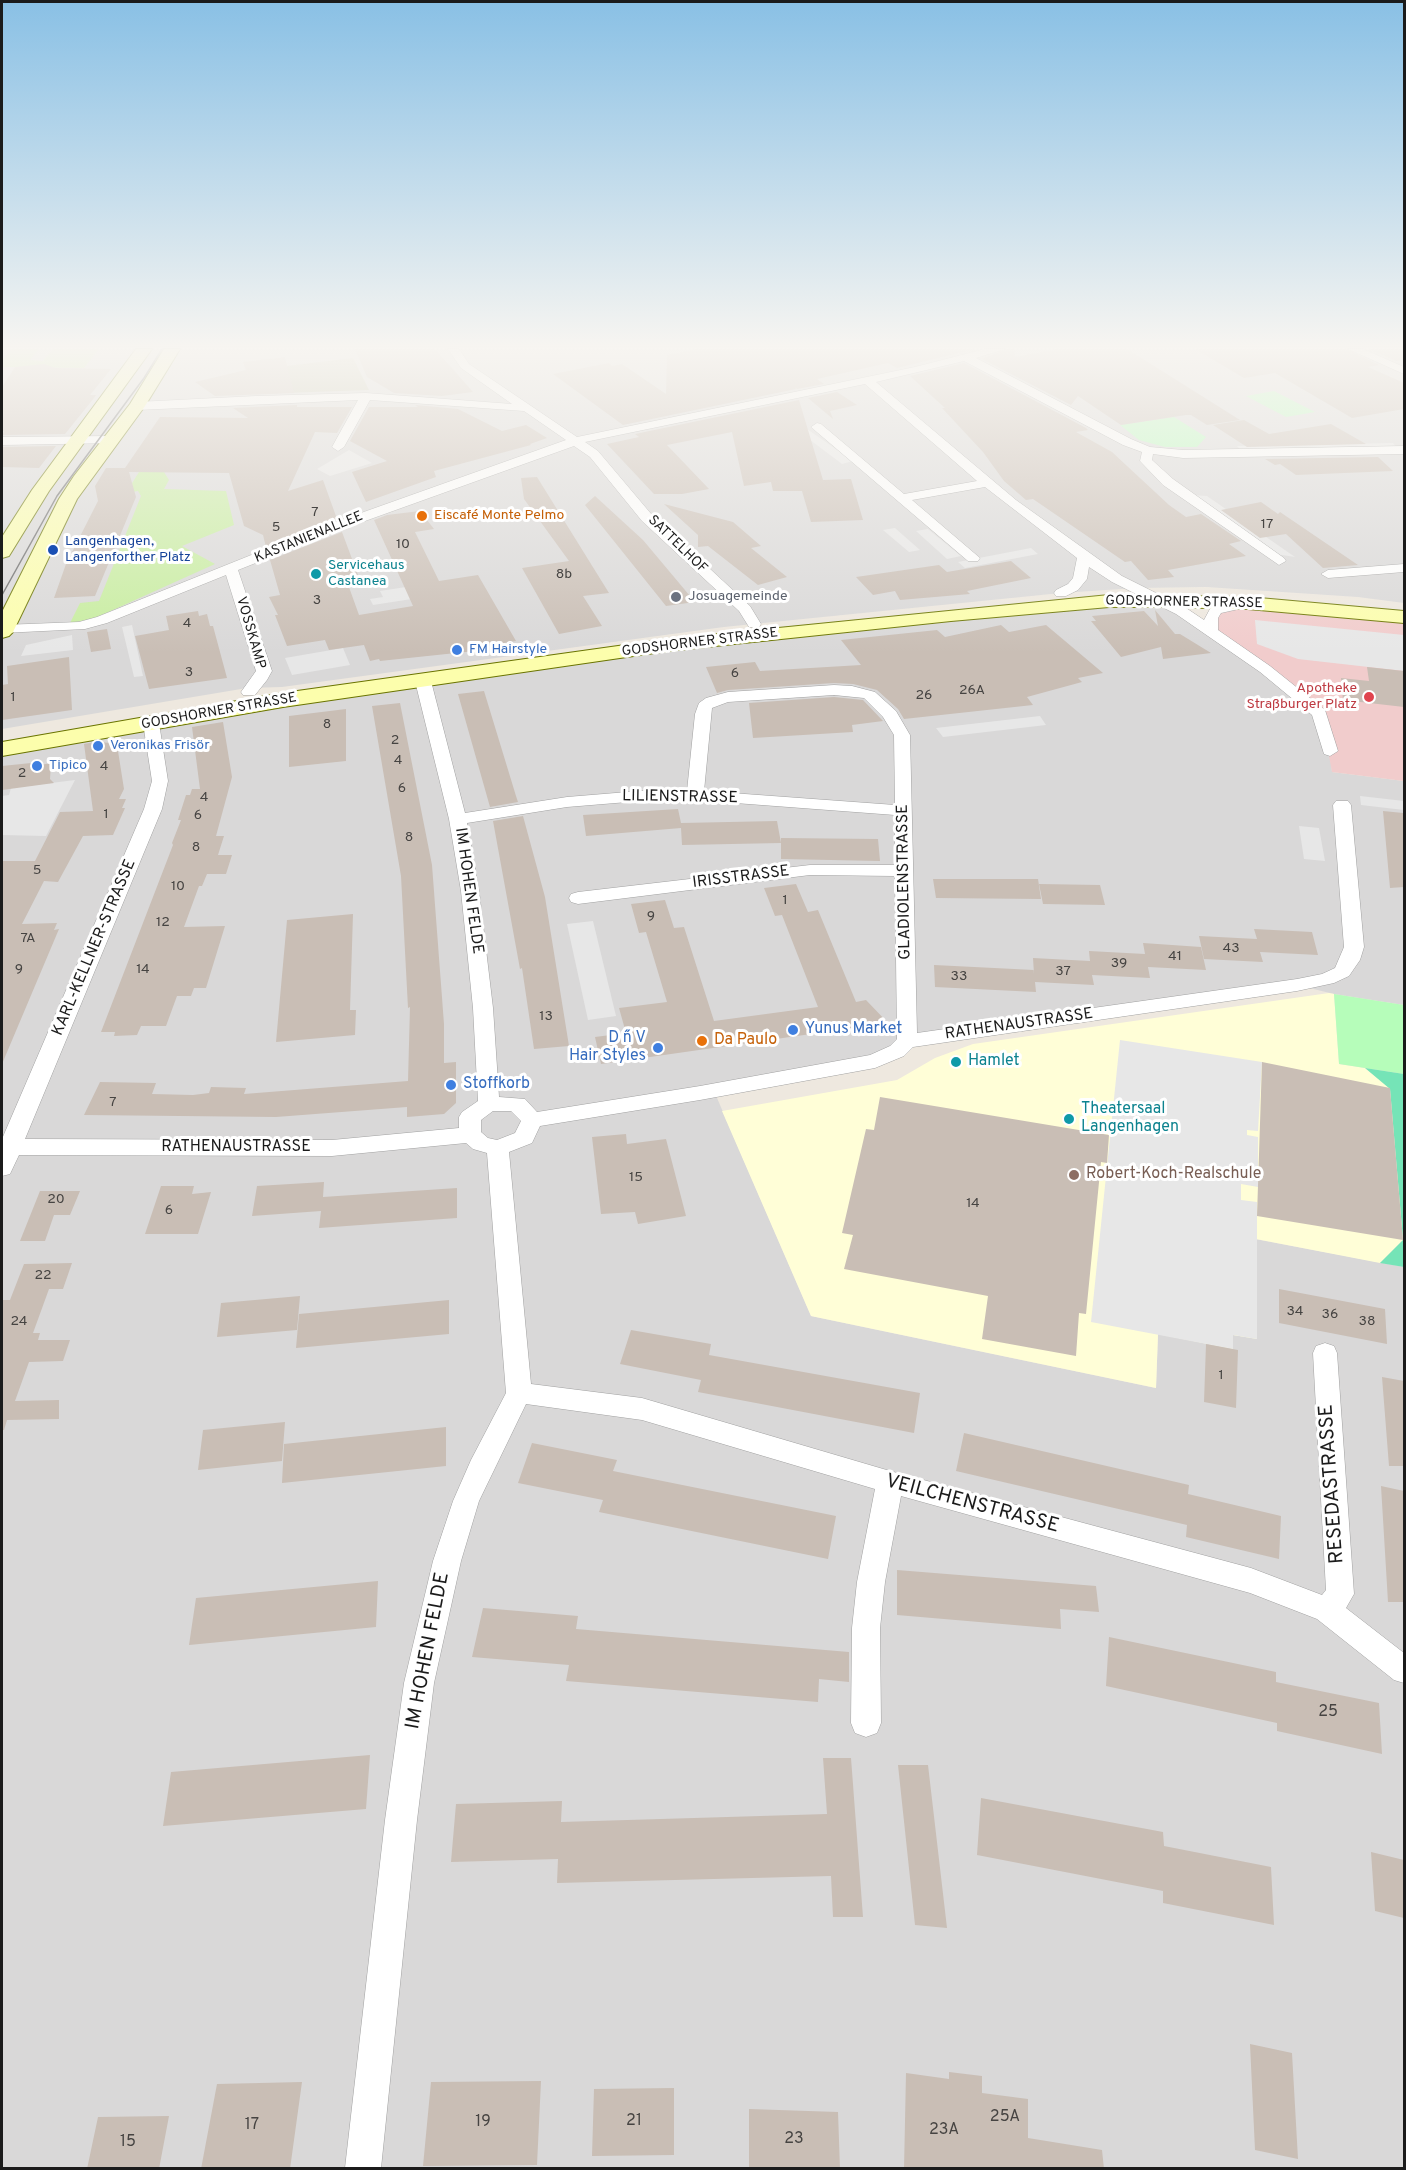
<!DOCTYPE html>
<meta charset="utf-8">
<style>
body{margin:0}
#map{position:relative;width:1406px;height:2170px;overflow:hidden;background:#eee8df;font-family:Overpass,sans-serif}
canvas{display:block}
.frame{position:absolute;inset:0;border:3px solid #1b1b1b;pointer-events:none}
</style>
<div id="map">
<canvas width="1406" height="2170"></canvas>
<div class="frame"></div>
</div>
<script>
const c = document.querySelector('canvas').getContext('2d');
c.lineJoin = 'round';
function paint(path, color) { c.fillStyle = color; c.fill(path, 'evenodd'); }
const poly = rows => new Path2D(rows.map(r => 'M' + r).join(''));
function trace(path, color, width, dash) { c.strokeStyle = color; c.lineWidth = width; c.lineCap = dash ? 'butt' : 'round'; c.setLineDash(dash || []); c.stroke(path); }
function drawText(font, color, halo, rows, align = 'center') {
  c.font = font + ' Overpass,sans-serif'; c.lineWidth = 6; c.setLineDash([]); c.textBaseline = 'middle'; c.strokeStyle = halo; c.fillStyle = color; for (const [text, x, y, turn = 0] of rows) {
    c.save(); c.translate(x, y); c.rotate((+turn || 0) * Math.PI / 180); c.textAlign = isNaN(turn) ? turn : align; if (halo) c.strokeText(text, 0, 0); c.fillText(text, 0, 0); c.restore();
  }
}
paint(poly([
 [2,349,1404,349,1404,603,1358,597,1206,587,1137,588,1061,593,724,627,282,687,247,688,2,729],
 [1162,601,1319,713,1330,751,1332,772,1404,781,1404,1005,1334,994,1297,985,907,1041,897,1051,714,1091,811,1316,1156,1388,1158,1334,1233,1348,1233,1335,1256,1338,1255,1239,1404,1267,1404,2168,2,2168,2,748,731,638]
]), '#d9d8d8');
paint(poly([
 [1223,607,1366,613,1404,617,1404,781,1332,772,1323,724,1211,630]
]), '#f1cccc');
paint(poly([
 [1329,993,1334,994,1339,1064,1365,1068,1390,1088,1403,1240,1380,1263,1256,1239,1257,1339,1233,1335,1233,1349,1158,1334,1156,1388,811,1316,722,1111,897,1080,935,1058,973,1044]
]), '#fffed7');
paint(poly([
 [353,358,369,390,256,394,245,371]
]), '#c2c2aa');
paint(poly([
 [12,349,39,349,30,360,43,361,53,349,99,349,84,368,2,367,2,361],
 [139,472,164,472,169,480,164,489,226,491,234,525,182,546,215,564,93,619,70,623,80,603,99,601,141,496,138,491,126,493]
]), '#c7ed9f');
paint(poly([
 [1274,391,1315,412,1286,417,1246,396],
 [1174,417,1206,437,1197,447,1165,447,1139,440,1120,425],
 [1334,994,1404,1005,1404,1074,1339,1064]
]), '#b6fdba');
paint(poly([
 [1365,1068,1404,1074,1404,1267,1380,1263,1403,1240,1390,1089]
]), '#75e4b7');
paint(poly([
 [807,429,853,461,842,464,797,430],
 [1393,443,1397,448,1241,451,1237,446],
 [349,450,372,463,330,476,317,469],
 [1191,495,1207,496,1295,557,1276,554],
 [895,528,920,550,909,552,883,530],
 [928,529,961,556,947,559,916,531],
 [1031,548,1038,554,965,568,958,562],
 [438,582,444,594,373,605,370,599,383,597,380,591],
 [1255,620,1404,635,1404,671,1298,659,1257,644],
 [132,625,143,676,134,677,122,627],
 [72,635,73,650,21,656,26,645],
 [343,648,350,665,292,675,285,658],
 [1040,716,1046,725,943,737,936,728],
 [75,780,46,836,2,835,2,796,9,795,11,788],
 [1360,796,1404,801,1404,810,1361,805],
 [1299,826,1319,828,1325,861,1304,859],
 [593,921,616,1016,588,1020,567,924],
 [1120,1040,1262,1062,1258,1131,1247,1130,1247,1135,1258,1137,1258,1187,1241,1184,1241,1200,1257,1202,1257,1339,1233,1335,1233,1349,1091,1322]
]), '#e7e7e7');
paint(poly([
 [355,349,435,349,473,392,442,396,394,393,367,377],
 [696,349,975,349,897,368,888,363,817,379,824,384,797,389,795,387,796,389,623,425,553,374,609,363,612,366,622,364,666,394,667,355],
 [1007,349,1014,349,1015,357,1057,349,1127,349,1240,420,1207,425,1191,415,1186,415,1121,425,1078,396,1071,405,982,359],
 [1195,349,1346,349,1379,365,1368,367,1404,383,1404,409,1352,418,1275,373,1244,378],
 [1369,349,1404,349,1404,360,1396,361],
 [285,357,294,393,215,396,195,382,246,370,243,362],
 [964,363,1086,428,1088,430,1076,432,1112,452,1169,505,1186,517,1201,514,1241,541,1229,544,1246,556,1168,570,1174,577,1148,580,1131,561,1125,562,1033,499,1026,500,1004,481,983,452,942,408,945,408,910,376],
 [44,364,55,368,111,369,90,395,96,395,94,398,65,434,2,435,4,431,2,431,2,387,15,367],
 [837,392,857,405,830,411,833,419,808,398],
 [799,400,823,480,851,479,863,520,811,522,802,491,773,491,771,482,744,486,732,432,667,445,709,489,682,494,654,494,607,444,639,437,635,434],
 [297,405,297,407,352,407,337,433,315,432,288,491,323,480,337,519,266,547,263,535,244,526,229,473,129,472,136,497,95,596,54,598,66,564,98,501,95,486,106,468,125,468,160,417,248,418,233,408],
 [415,405,458,409,502,431,526,425,547,438,530,444,531,445,434,471,436,477,366,502,352,472,387,461,350,441,369,407,418,407],
 [1244,420,1269,434,1331,424,1366,444,1247,447,1213,425],
 [56,446,39,468,2,467,2,447],
 [1378,457,1393,471,1296,475,1280,464,1275,465,1265,459],
 [537,477,609,593,583,596,602,626,559,634,522,568,569,561,524,499,521,478],
 [595,496,643,540,695,602,666,606,585,505],
 [1261,502,1278,514,1280,512,1358,565,1323,568,1286,534,1260,538,1221,510],
 [664,504,733,522,761,546,751,548,787,577,758,585,708,546,698,547,698,535],
 [420,511,434,529,415,532,439,581,478,575,516,641,474,648,475,651,380,661,379,659,370,661,364,645,329,650,325,640,287,646,275,615,278,615,269,597,280,595,270,560,342,532,358,575,345,576,359,615,413,606,374,520,387,515],
 [1011,561,1031,578,967,591,970,594,900,600,895,591,873,595,856,577,939,565,947,572],
 [1155,610,1175,634,1180,634,1211,653,1163,659,1161,647,1121,657,1091,621,1096,621,1092,616,1144,611,1158,626],
 [198,611,199,616,207,614,210,626,213,626,227,678,149,689,135,636,169,630,166,616],
 [1001,625,1009,632,1046,625,1103,673,1078,678,1082,682,1027,697,1033,705,904,719,898,709,877,690,853,684,834,683,728,690,717,693,706,667,755,662,760,671,861,665,841,640,937,630,945,637],
 [107,629,111,649,91,652,87,632],
 [69,657,72,710,2,720,2,685,8,684,7,666],
 [1367,667,1404,671,1404,707,1343,700,1341,678,1369,681],
 [484,691,516,796,518,802,490,807,458,694],
 [834,697,863,700,883,721,852,725,853,732,753,738,749,703],
 [400,703,432,865,444,1024,444,1063,456,1062,456,1103,444,1114,407,1117,407,1107,276,1117,84,1115,100,1082,156,1083,152,1094,193,1095,209,1093,211,1087,246,1088,244,1094,408,1081,410,1007,408,1008,401,876,372,706],
 [346,709,346,761,289,767,289,716],
 [223,722,232,777,216,836,224,836,218,855,232,855,226,874,207,874,202,886,199,886,184,927,225,926,206,988,194,988,191,996,177,996,166,1026,141,1026,137,1035,114,1036,115,1032,101,1032,173,845,172,843,181,820,178,820,186,795,190,795,192,789,200,789,192,727],
 [95,742,113,743,114,752,118,751,124,789,119,799,126,799,122,808,125,808,113,835,83,836,58,882,44,881,22,924,57,923,54,930,59,929,2,1064,2,861,35,861,60,812,93,811,84,744],
 [31,763,35,766,51,763,50,779,54,783,2,790,2,766],
 [678,809,681,823,777,821,781,843,781,838,878,839,880,861,781,859,781,843,682,845,681,828,586,836,583,815],
 [1383,811,1403,813,1404,887,1390,888],
 [523,816,545,897,569,1046,534,1049,522,968,520,969,493,821],
 [933,879,1038,879,1041,899,936,898],
 [796,884,808,912,818,910,856,1002,866,1000,888,1023,601,1064,595,1037,626,1033,619,1008,667,1002,646,932,639,933,631,904,665,900,674,928,684,927,714,1021,818,1007,782,915,775,916,764,888],
 [1039,884,1100,885,1105,905,1043,904],
 [353,914,350,1010,356,1010,355,1035,276,1042,287,920],
 [1254,929,1312,932,1318,955,1260,952,1263,962,1204,959,1199,936,1257,939],
 [1143,943,1201,947,1206,970,1148,967,1150,978,1092,975,1094,985,1035,982,1036,992,935,987,934,965,1034,970,1034,974,1033,958,1090,961,1089,951,1145,954],
 [1262,1062,1390,1088,1403,1240,1257,1216],
 [880,1097,1109,1135,1107,1163,1101,1162,1086,1314,1079,1313,1076,1356,982,1339,988,1296,844,1269,853,1235,842,1233,866,1129,874,1130],
 [626,1134,627,1144,666,1139,686,1216,638,1224,635,1212,601,1214,592,1137],
 [324,1182,323,1197,457,1188,457,1218,319,1228,321,1211,252,1216,257,1186],
 [161,1186,194,1186,192,1194,211,1192,198,1234,145,1234],
 [40,1191,80,1191,70,1215,54,1215,45,1241,20,1241],
 [72,1263,63,1289,49,1289,33,1333,40,1333,38,1340,70,1340,63,1361,29,1362,15,1401,59,1400,59,1419,7,1420,4,1430,2,1430,2,1300,10,1300,24,1264],
 [1279,1289,1385,1309,1387,1344,1279,1323],
 [300,1296,297,1330,217,1337,221,1303],
 [449,1300,449,1334,296,1348,299,1314],
 [631,1330,711,1344,709,1355,920,1393,914,1433,698,1392,701,1380,620,1364],
 [1206,1344,1238,1350,1236,1408,1204,1402],
 [1382,1377,1404,1381,1404,1466,1389,1466],
 [285,1422,282,1461,198,1470,203,1430],
 [446,1427,446,1466,282,1483,284,1444],
 [964,1433,1189,1485,1188,1494,1281,1516,1279,1559,1186,1537,1187,1525,956,1471],
 [532,1443,617,1460,613,1471,836,1516,828,1559,599,1512,603,1500,518,1483],
 [1381,1486,1404,1491,1404,1602,1388,1602],
 [897,1570,1096,1586,1099,1612,1060,1609,1061,1629,897,1615],
 [378,1581,376,1627,189,1645,196,1598],
 [483,1608,578,1616,576,1629,849,1652,849,1682,819,1679,818,1702,566,1681,569,1665,472,1657],
 [1109,1637,1276,1672,1276,1682,1379,1703,1382,1754,1277,1731,1277,1723,1106,1686],
 [370,1755,366,1809,163,1826,171,1772],
 [823,1758,851,1758,863,1917,833,1917,831,1876,557,1883,558,1859,451,1862,456,1804,562,1801,561,1822,827,1814],
 [898,1765,928,1765,947,1928,915,1925],
 [981,1798,1163,1832,1164,1846,1271,1867,1274,1925,1163,1903,1163,1891,977,1855],
 [1371,1852,1404,1860,1404,1918,1375,1911],
 [1250,2044,1292,2053,1298,2159,1255,2150],
 [949,2072,982,2076,982,2093,1028,2099,1028,2138,1102,2150,1104,2169,904,2169,906,2073,949,2079],
 [541,2081,537,2165,423,2166,431,2082],
 [302,2082,290,2169,201,2169,217,2084],
 [674,2088,674,2155,592,2156,594,2089],
 [749,2109,838,2112,840,2169,749,2169],
 [169,2116,159,2169,87,2169,98,2117]
]), '#c9beb5');
const street = poly([
 [448,349,459,349,469,364,577,437,915,367,985,349,1005,349,976,358,1131,439,1150,447,1183,450,1404,446,1404,454,1183,458,1153,454,1152,460,1173,479,1284,558,1286,561,1279,565,1163,485,1140,461,1142,452,1123,445,964,361,876,382,1016,500,1122,576,1186,608,1204,620,1211,607,1247,599,1252,600,1254,603,1252,606,1221,613,1218,618,1218,630,1270,666,1325,710,1338,751,1330,756,1324,754,1312,715,1260,672,1176,614,1112,582,1089,567,1087,579,1078,590,1066,596,1056,596,1054,593,1056,590,1068,584,1073,578,1077,558,985,487,912,500,980,558,978,561,968,561,811,427,817,423,821,424,904,494,977,481,865,384,585,442,598,451,652,515,750,606,761,624,759,627,749,627,739,611,642,521,590,457,574,446,326,535,238,570,272,671,267,680,255,695,243,695,241,692,256,671,226,575,107,623,85,629,2,633,3,625,79,622,97,617,316,529,566,440,524,411,370,400,344,447,338,451,332,447,358,400,137,410,131,406,137,402,256,396,366,393,512,404,461,368,448,349],
 [1348,349,1363,349,1404,367,1404,374,1348,349],
 [113,436,117,437,117,443,2,445,2,437,113,436],
 [1404,564,1404,572,1328,578,1321,574,1328,570,1404,564],
 [423,676,431,681,465,813,567,797,652,790,687,791,695,714,699,703,706,698,728,692,834,685,852,686,875,692,896,711,910,735,917,1033,1297,979,1322,974,1335,968,1344,947,1333,805,1336,801,1348,801,1351,805,1364,947,1360,960,1349,976,1334,983,1297,991,913,1047,904,1056,875,1068,700,1100,540,1126,532,1143,509,1152,531,1384,642,1398,890,1471,1251,1568,1322,1595,1326,1590,1313,1353,1316,1346,1325,1343,1334,1346,1337,1353,1354,1594,1346,1608,1404,1653,1404,1683,1394,1680,1317,1619,1250,1593,901,1496,885,1582,880,1628,881,1723,877,1733,866,1737,855,1733,851,1723,852,1628,857,1582,875,1489,642,1420,526,1404,479,1501,461,1561,434,1683,417,1820,381,2168,345,2168,385,1820,404,1683,433,1561,453,1501,471,1460,506,1393,487,1153,473,1149,466,1143,332,1156,19,1155,10,1174,2,1176,2,1139,144,809,152,781,143,723,151,718,159,723,168,781,162,809,25,1139,332,1140,459,1128,459,1117,462,1112,478,1101,473,1008,461,891,449,819,415,681,423,676],
 [834,695,864,698,883,717,894,735,895,805,704,791,712,708,728,702,834,695],
 [652,800,722,802,895,815,895,865,810,865,578,892,571,894,569,898,571,902,578,904,810,875,895,876,897,1039,890,1046,870,1055,700,1086,537,1112,525,1099,499,1097,493,1008,479,891,467,823,567,807,652,800],
 [493,1111,511,1111,521,1121,515,1133,497,1140,488,1138,481,1132,481,1120,493,1111]
]);
const secondary = poly([
 [136,349,152,349,49,491,9,556,2,558,2,537,32,490,136,349],
 [164,349,180,349,145,406,77,499,13,632,9,636,2,638,2,612,59,499,74,476,130,404,164,349],
 [1109,595,1248,597,1404,611,1404,623,1248,609,1162,607,1109,607,951,621,668,651,283,707,2,756,2,742,283,693,668,639,1109,595]
]);
trace(street, '#a2a2a2', 1);
trace(secondary, '#6a7400', 2);
paint(street, '#fff');
paint(secondary, '#fcfeac');
trace(poly([
 [2,595,57,496,144,378,162,349]
]), '#696969', 1.5);
const sky = c.createLinearGradient(0, 0, 0, 653);
sky.addColorStop(0, '#89c0e5');
sky.addColorStop(0.53, '#f7f5f1');
sky.addColorStop(1, '#f7f5f100');
c.fillStyle = sky;
c.fillRect(0, 0, 1406, 653);
for (const [x, y, r, color] of [
 [422,516,6,"#e8710a"],
 [53,550,6,"#1a4fb4"],
 [316,574,6,"#0f9aa8"],
 [676,597,6,"#6b7280"],
 [457,650,6,"#3f7fe0"],
 [1369,697,6,"#e0444e"],
 [98,746,6,"#3f7fe0"],
 [37,766,6,"#3f7fe0"],
 [793,1030,6,"#3f7fe0"],
 [702,1041,6,"#e8710a"],
 [658,1048,6,"#3f7fe0"],
 [956,1062,6,"#0f9aa8"],
 [451,1085,6,"#3f7fe0"],
 [1069,1119,6,"#0f9aa8"],
 [1074,1175,6,"#8d6e63"]
]) { const dot = new Path2D(); dot.arc(x, y, r, 0, 2 * Math.PI); c.fillStyle = color; c.fill(dot); trace(dot, '#fff', 2); }
drawText('14px', '#464442', null, [
 ["7",315,513],
 ["17",1267,525],
 ["5",276,528],
 ["10",403,545],
 ["8b",564,575],
 ["3",317,601],
 ["4",187,624],
 ["3",189,673],
 ["6",735,674],
 ["26A",972,691],
 ["26",924,696],
 ["1",13,698],
 ["8",327,725],
 ["2",395,741],
 ["4",398,761],
 ["4",104,767],
 ["2",22,774],
 ["6",402,789],
 ["4",204,798],
 ["1",106,815],
 ["6",198,816],
 ["8",409,838],
 ["8",196,848],
 ["5",37,871],
 ["10",178,887],
 ["1",785,901],
 ["9",651,917],
 ["12",163,923],
 ["7A",28,939],
 ["43",1231,949],
 ["41",1175,957],
 ["39",1119,964],
 ["9",19,970],
 ["14",143,970],
 ["37",1063,972],
 ["33",959,977],
 ["13",546,1017],
 ["7",113,1103],
 ["15",636,1178],
 ["20",56,1200],
 ["14",973,1204],
 ["6",169,1211],
 ["22",43,1276],
 ["34",1295,1312],
 ["36",1330,1315],
 ["24",19,1322],
 ["38",1367,1322],
 ["1",1221,1376]
]);
drawText('14px', '#c56008', '#fff', [
 ["Eiscafé Monte Pelmo",434,516]
], 'left');
drawText('14px', '#1b1b1b', '#fff', [
 ["KASTANIENALLEE",309,538,-22],
 ["SATTELHOF",677,545,44],
 ["GODSHORNER STRASSE",1184,603,1],
 ["VOSSKAMP",250,633,74],
 ["GODSHORNER STRASSE",700,643,-7],
 ["GODSHORNER STRASSE",219,712,-10]
]);
drawText('14px', '#164399', '#fff', [
 ["Langenhagen,",65,542],
 ["Langenforther Platz",65,558]
], 'left');
drawText('14px', '#0d838f', '#fff', [
 ["Servicehaus",328,566],
 ["Castanea",328,582]
], 'left');
drawText('14px', '#5b616d', '#fff', [
 ["Josuagemeinde",688,597]
], 'left');
drawText('14px', '#366cbe', '#fff', [
 ["FM Hairstyle",469,650],
 ["Veronikas Frisör",110,746],
 ["Tipico",49,766]
], 'left');
drawText('14px', '#be3a42', '#fff', [
 ["Apotheke",1357,689],
 ["Straßburger Platz",1357,705]
], 'right');
drawText('16px', '#1b1b1b', '#fff', [
 ["LILIENSTRASSE",680,798,1],
 ["IRISSTRASSE",741,878,-7],
 ["GLADIOLENSTRASSE",905,882,-91],
 ["IM HOHEN FELDE",468,891,82],
 ["KARL-KELLNER-STRASSE",95,948,-67],
 ["RATHENAUSTRASSE",1019,1025,-8],
 ["RATHENAUSTRASSE",236,1148]
]);
drawText('16px', '#366cbe', '#fff', [
 ["Yunus Market",805,1030],
 ["D ´n´ V",646,1039,"right"],
 ["Hair Styles",646,1057,"right"],
 ["Stoffkorb",463,1085]
], 'left');
drawText('16px', '#c56008', '#fff', [
 ["Da Paulo",714,1041]
], 'left');
drawText('16px', '#0d838f', '#fff', [
 ["Hamlet",968,1062],
 ["Theatersaal",1081,1110],
 ["Langenhagen",1081,1128]
], 'left');
drawText('16px', '#785e54', '#fff', [
 ["Robert-Koch-Realschule",1086,1175]
], 'left');
drawText('16px', '#464442', null, [
 ["25",1328,1713],
 ["25A",1005,2118],
 ["21",634,2122],
 ["19",483,2123],
 ["17",252,2126],
 ["23A",944,2131],
 ["23",794,2140],
 ["15",128,2143]
]);
drawText('20px', '#1b1b1b', '#fff', [
 ["RESEDASTRASSE",1333,1484,-94],
 ["VEILCHENSTRASSE",972,1505,15],
 ["IM HOHEN FELDE",429,1651,-79]
]);
</script>
